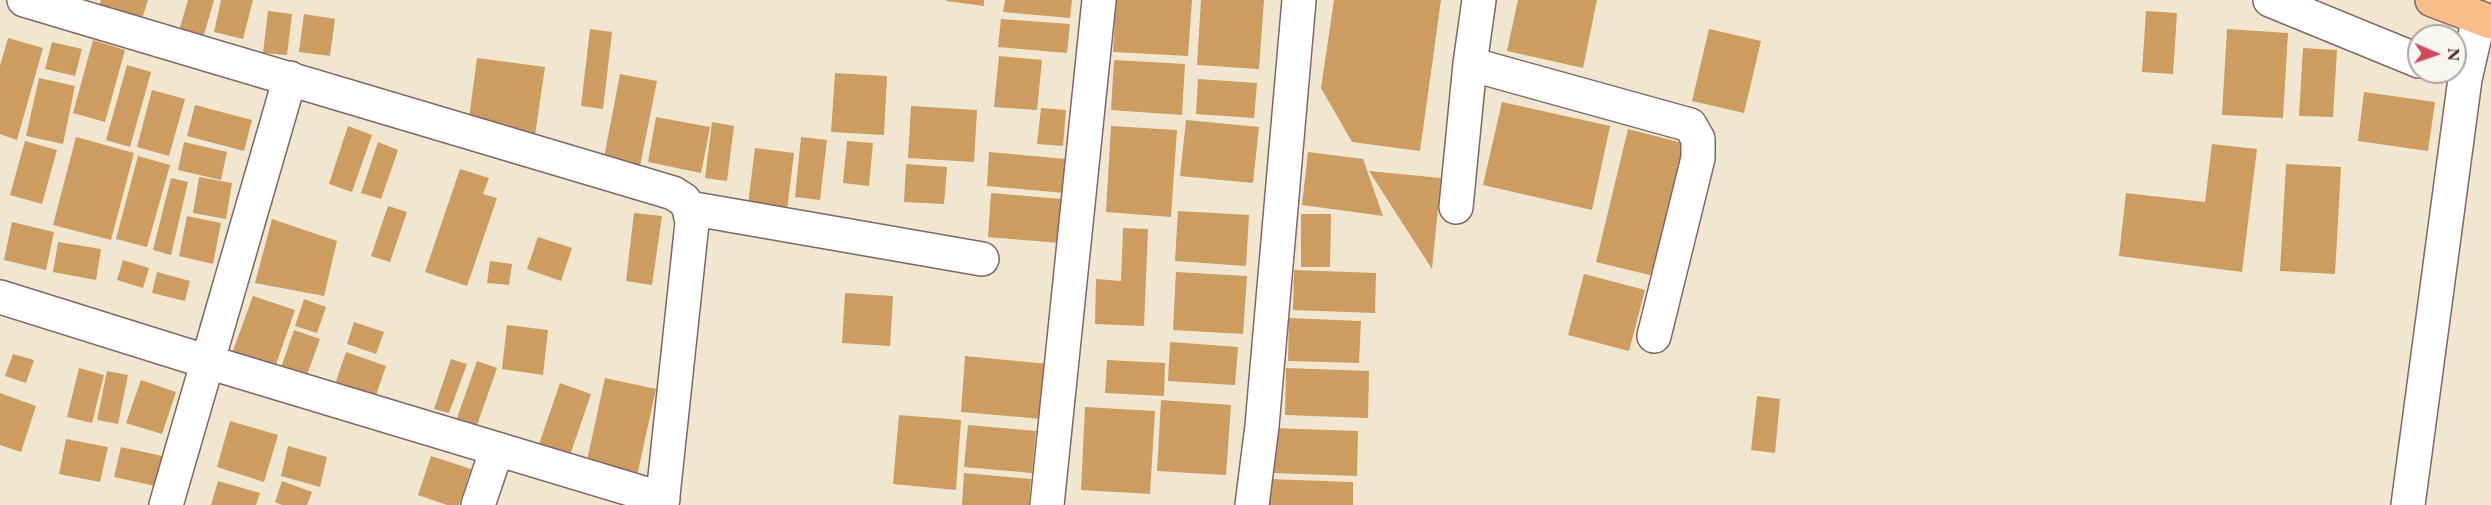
<!DOCTYPE html>
<style>
body{margin:0}
#map{position:relative;width:2491px;height:505px;overflow:hidden;background:#f1e7d0;font-family:"EB Garamond",serif}
canvas{display:block}
.north{position:absolute;left:2407px;top:24px;width:60px;height:60px;box-sizing:border-box;background:#f6f6f2;border:2px solid #b1a0a2;border-radius:50%;rotate:92deg;font-size:16px;font-weight:700;line-height:24px;text-align:center;color:#4a1f2b}
.north::after{content:'';display:block;margin:auto;width:21px;height:27px;background:#d1495b;clip-path:polygon(50% 0,100% 100%,50% 72%,0 100%)}
</style>
<div id="map">
<canvas width="2491" height="505"></canvas>
<div class="north">N</div>
</div>
<script>
const c = document.querySelector('canvas').getContext('2d');
c.lineJoin = 'round';
function paint(path, color) { c.fillStyle = color; c.fill(path, 'evenodd'); }
const poly = rows => new Path2D(rows.map(r => 'M' + r).join(''));
function trace(path, color, width, dash) { c.strokeStyle = color; c.lineWidth = width; c.lineCap = dash ? 'butt' : 'round'; c.setLineDash(dash || []); c.stroke(path); }
paint(poly([
 [101,0,148,0,139,28,96,14],
 [188,0,214,0,203,38,179,31],
 [221,0,253,0,243,39,214,32],
 [946,0,984,0,984,6,946,1],
 [1005,0,1072,0,1070,18,1003,12],
 [1116,0,1192,0,1188,56,1113,52],
 [1201,0,1264,0,1259,69,1197,65],
 [1334,0,1441,0,1420,151,1352,142,1321,88],
 [1518,0,1597,0,1583,68,1507,51],
 [268,11,292,14,287,55,263,53],
 [2146,11,2177,13,2173,74,2142,72],
 [304,14,335,19,330,56,299,52],
 [1001,19,1070,24,1067,53,998,47],
 [590,29,612,32,603,109,581,106],
 [1709,29,1761,41,1744,113,1692,101],
 [2227,29,2288,33,2283,118,2222,115],
 [8,38,43,48,17,140,0,134,0,66],
 [93,40,125,50,105,122,73,113],
 [52,42,82,49,75,76,45,69],
 [2303,48,2337,50,2333,117,2299,116],
 [999,56,1042,60,1037,110,994,107],
 [477,58,545,67,535,135,468,126],
 [1114,60,1185,64,1182,115,1111,110],
 [127,65,151,72,130,147,106,140],
 [835,73,887,76,884,135,831,132],
 [620,74,657,81,638,176,602,168],
 [39,78,75,86,63,144,26,136],
 [1198,79,1257,83,1254,118,1196,114],
 [152,90,185,99,169,156,137,147],
 [2364,92,2435,102,2428,151,2358,141],
 [1502,102,1610,126,1592,210,1483,185],
 [195,105,252,120,244,151,187,136],
 [911,106,977,110,974,162,908,158],
 [1041,108,1066,110,1063,146,1037,144],
 [656,117,710,127,701,173,648,162],
 [1186,120,1259,127,1253,183,1180,176],
 [712,122,734,126,727,181,705,178],
 [348,126,372,135,352,192,329,184],
 [1111,126,1177,130,1171,217,1106,212],
 [1628,129,1690,145,1658,277,1596,262],
 [76,137,134,153,111,240,53,225],
 [801,137,827,140,820,200,795,197],
 [25,141,57,150,42,204,10,195],
 [847,141,873,143,869,186,843,183],
 [184,142,227,152,221,180,178,170],
 [378,142,398,150,381,199,361,193],
 [2212,144,2257,149,2242,272,2119,256,2126,193,2205,202],
 [755,148,794,153,787,210,748,205],
 [989,152,1066,159,1064,193,987,186],
 [1308,152,1363,159,1383,216,1302,205],
 [138,156,170,165,147,247,116,239],
 [906,164,947,167,944,204,904,202],
 [2286,164,2341,167,2335,274,2280,271],
 [460,169,489,178,483,194,497,198,467,286,425,272],
 [1369,171,1441,178,1432,269],
 [199,177,232,183,226,219,193,213],
 [171,178,188,182,171,255,153,250],
 [991,193,1062,199,1059,243,988,237],
 [388,206,407,212,390,262,371,256],
 [1178,211,1249,215,1246,266,1175,261],
 [634,213,662,216,652,285,626,281],
 [1301,214,1331,214,1330,267,1301,267],
 [187,216,221,223,213,264,179,256],
 [272,219,337,241,324,296,255,283],
 [12,222,54,232,46,270,4,260],
 [1123,228,1148,229,1144,326,1095,324,1096,279,1121,281],
 [538,237,572,248,561,281,527,269],
 [58,242,101,249,96,280,53,272],
 [123,260,149,268,143,288,117,280],
 [490,261,512,264,509,285,487,283],
 [1294,270,1376,273,1375,313,1293,310],
 [157,272,190,281,185,301,152,293],
 [1176,272,1247,276,1243,334,1173,330],
 [1584,274,1645,290,1629,351,1568,335],
 [845,293,893,296,890,346,842,343],
 [253,296,295,310,274,370,231,356],
 [304,299,326,307,317,333,295,326],
 [1289,318,1361,321,1359,363,1288,361],
 [354,322,384,332,376,354,347,344],
 [507,325,548,330,543,375,502,369],
 [294,330,320,339,300,394,275,385],
 [1170,342,1238,347,1235,385,1168,381],
 [346,352,386,366,370,413,330,399],
 [13,354,34,360,26,383,5,376],
 [965,356,1048,364,1043,419,961,412],
 [451,359,467,364,449,413,434,409],
 [1107,360,1165,363,1164,396,1105,393],
 [477,361,497,368,476,428,456,421],
 [79,368,104,375,92,423,67,417],
 [1286,368,1369,371,1368,418,1285,415],
 [107,371,128,375,118,424,97,420],
 [605,378,656,389,635,485,584,474],
 [141,380,176,392,162,434,126,423],
 [560,383,591,394,567,464,536,453],
 [0,393,36,406,21,452,0,445],
 [1757,396,1780,399,1775,453,1751,450],
 [1161,400,1231,405,1226,475,1157,471],
 [1085,407,1155,411,1150,494,1081,490],
 [899,415,961,420,956,490,893,484],
 [230,421,278,435,264,482,217,467],
 [968,425,1036,431,1032,473,964,467],
 [1273,428,1358,431,1357,476,1272,473],
 [66,439,108,447,100,482,59,474],
 [288,446,327,457,320,487,281,476],
 [121,447,162,456,155,486,114,477],
 [431,456,471,469,459,505,447,505,418,495],
 [964,473,1031,479,1029,505,962,505],
 [1269,479,1353,482,1353,505,1268,505],
 [218,481,260,493,256,505,211,505],
 [282,481,312,492,307,505,282,505,275,502]
]), '#cd9c60');
const minor = poly([
 [24,0,673,193,684,200,689,208,692,223,662,505],
 [2270,0,2419,61],
 [1470,64,1690,125,1698,139,1698,158,1654,336],
 [1456,207,1470,64,1479,0],
 [689,208,982,259],
 [0,297,208,362,663,499],
 [166,505,290,78],
 [478,505,497,449],
 [1047,505,1099,0],
 [1252,505,1262,426,1299,0],
 [2408,505,2465,79,2479,18]
]);
const highway = poly([
 [2432,0,2491,22]
]);
trace(minor, '#846565', 36);
trace(highway, '#846565', 36);
trace(minor, '#fff', 33);
trace(highway, '#f8bd89', 33);
</script>
